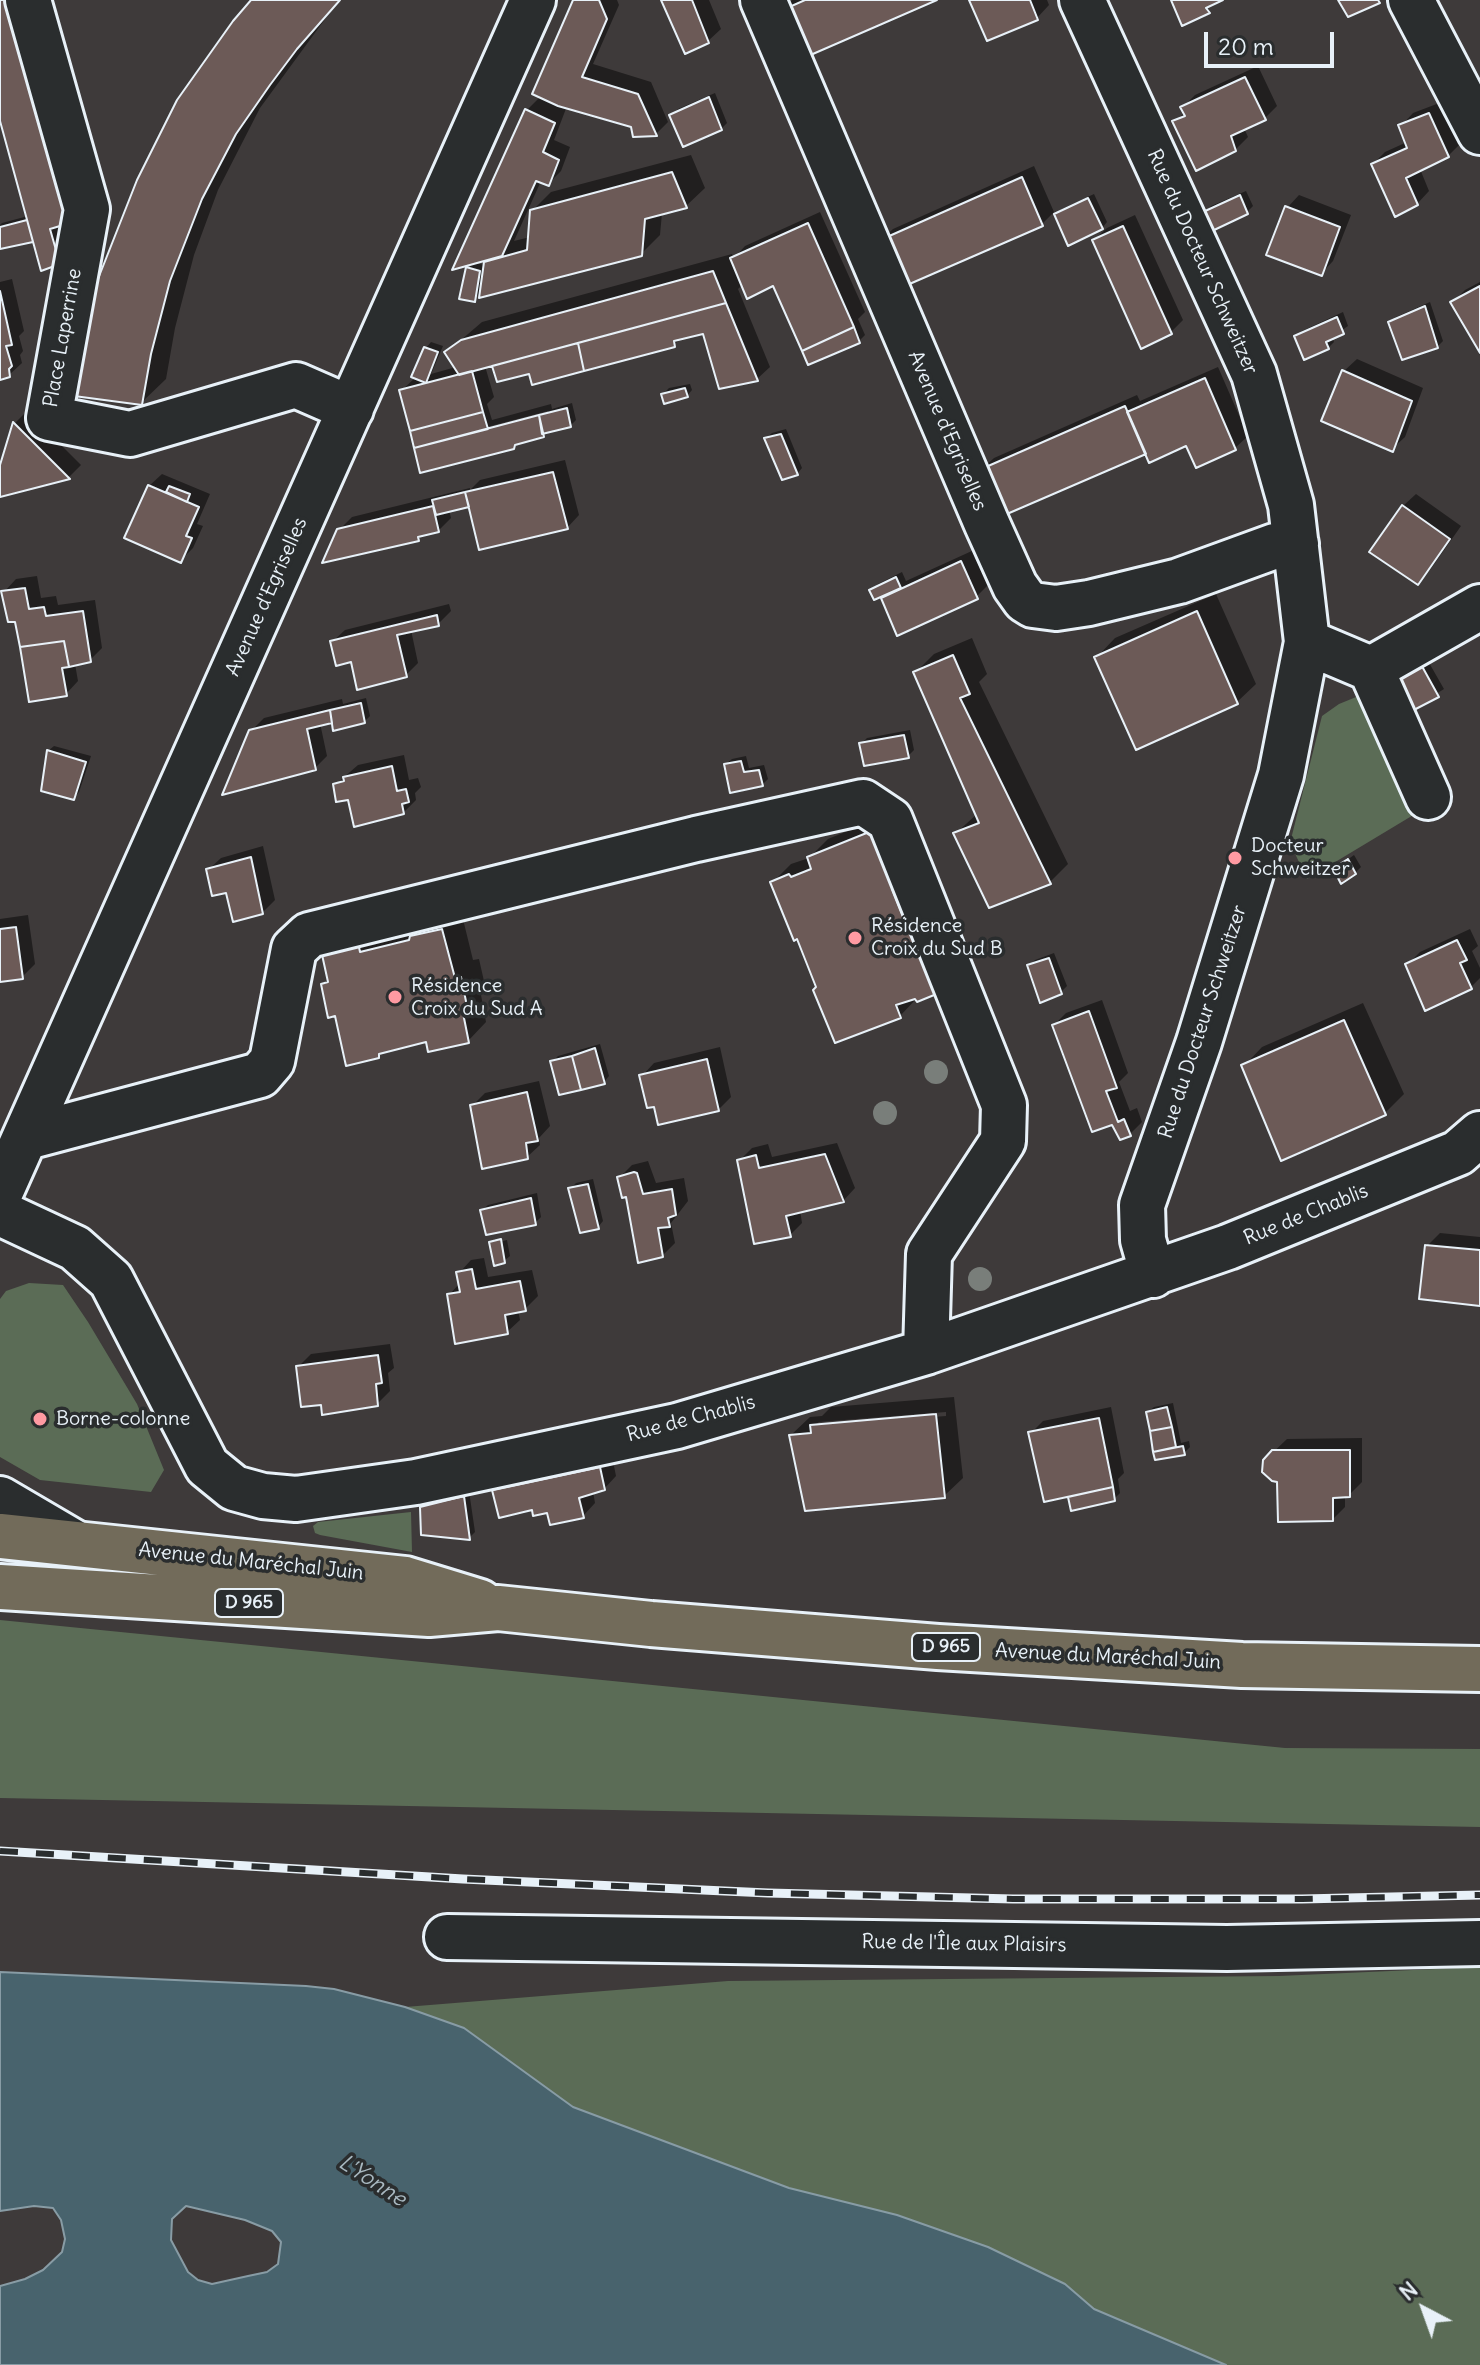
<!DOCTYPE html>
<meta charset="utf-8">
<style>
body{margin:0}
#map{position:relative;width:1480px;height:2365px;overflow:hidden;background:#3e3a3a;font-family:Delius,sans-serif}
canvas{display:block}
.north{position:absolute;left:1384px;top:2269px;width:80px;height:80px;-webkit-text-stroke:6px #2a2d2e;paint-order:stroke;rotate:319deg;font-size:22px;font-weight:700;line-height:32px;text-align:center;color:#e8f1f8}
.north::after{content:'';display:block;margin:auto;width:28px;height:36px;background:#e8f1f8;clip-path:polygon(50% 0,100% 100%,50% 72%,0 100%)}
.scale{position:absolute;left:1204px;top:32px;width:130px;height:36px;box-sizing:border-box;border:4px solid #e8f1f8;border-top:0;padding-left:10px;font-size:24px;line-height:28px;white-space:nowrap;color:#e8f1f8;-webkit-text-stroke:6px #2a2d2e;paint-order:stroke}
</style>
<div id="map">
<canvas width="1480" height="2365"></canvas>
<div class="north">N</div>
<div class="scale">20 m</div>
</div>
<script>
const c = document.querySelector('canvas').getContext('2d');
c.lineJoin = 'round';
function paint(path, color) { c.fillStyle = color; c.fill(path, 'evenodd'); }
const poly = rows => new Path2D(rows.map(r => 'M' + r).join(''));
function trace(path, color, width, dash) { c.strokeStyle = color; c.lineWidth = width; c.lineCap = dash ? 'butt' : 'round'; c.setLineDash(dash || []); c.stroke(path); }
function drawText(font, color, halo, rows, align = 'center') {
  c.font = font + ' Delius,sans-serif'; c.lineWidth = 7; c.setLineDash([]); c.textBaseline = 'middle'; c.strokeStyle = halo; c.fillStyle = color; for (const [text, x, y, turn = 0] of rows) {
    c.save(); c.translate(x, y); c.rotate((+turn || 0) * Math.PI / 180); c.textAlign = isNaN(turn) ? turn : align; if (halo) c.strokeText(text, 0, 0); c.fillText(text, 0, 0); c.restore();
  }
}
paint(poly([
 [1361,695,1420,811,1307,879,1290,843,1322,716,1339,704],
 [29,1283,63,1285,88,1322,137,1404,164,1470,151,1492,40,1480,0,1457,0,1299,6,1291],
 [411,1512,412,1552,320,1535,315,1533,313,1526,318,1522],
 [0,1620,1285,1748,1480,1749,1480,1827,0,1798],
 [1480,1967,1480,2365,1226,2365,1094,2309,1065,2284,988,2247,897,2215,789,2188,573,2107,464,2028,405,2007,728,1981,1279,1976]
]), '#5b6c56');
const water = poly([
 [0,1972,306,1986,334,1989,405,2007,464,2028,573,2107,789,2188,897,2215,988,2247,1065,2284,1094,2309,1226,2365,0,2365,0,2286,25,2279,43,2270,62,2252,65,2239,61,2220,53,2208,34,2206,0,2211,0,1972],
 [186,2206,245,2220,272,2231,281,2242,278,2264,267,2272,248,2276,212,2284,198,2280,188,2272,171,2240,172,2219,186,2206]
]);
paint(water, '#48636d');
trace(water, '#889ca5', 2);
paint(poly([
 [0,0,88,203,59,262,34,238,0,241,0,225,2,223,28,216,0,113],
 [253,0,339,0,260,108,218,190,194,255,175,328,166,379,141,403,76,395],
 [576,0,617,0,619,5,593,64,651,82,668,122,656,134,567,106,554,140,570,147,561,171,548,184,541,181,514,241,530,237,532,211,551,192,691,155,705,188,686,206,662,213,660,235,641,254,481,292,474,299,468,268,474,263,485,265,491,257,526,111,541,96],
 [664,0,709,0,721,29,708,41],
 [792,0,932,0,780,12],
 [971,0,1047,0,1049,5,1037,18],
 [1258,66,1277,106,1265,118,1244,128,1248,137,1235,150,1175,122,1185,112,1183,107,1195,95],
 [715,93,727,123,721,129,672,115,678,109],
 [1442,102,1461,143,1448,156,1420,169,1429,191,1417,204,1373,164,1385,152,1407,142,1401,126,1413,113],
 [1034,166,1054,212,1042,224,880,241,893,229],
 [1246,191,1253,206,1247,212,1206,212,1211,206],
 [1094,194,1107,222,1102,228,1056,214,1062,209],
 [1299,195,1351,215,1333,261,1321,274,1287,208],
 [820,212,865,312,858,319,865,335,859,341,809,363,774,283,748,296,743,284,738,289,770,367,757,379,720,387,704,332,682,337,674,345,533,382,530,372,498,379,494,364,485,366,494,397,487,404,492,420,551,404,552,409,572,403,576,420,570,426,519,442,513,447,422,471,401,391,416,377,414,376,426,348,431,342,443,346,431,374,456,367,447,352,482,322,732,254,734,258,745,246],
 [548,411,549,415,481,433,487,427],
 [1135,215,1183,320,1171,332,1094,240,1107,228],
 [12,279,24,331,19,336,23,351,20,355,22,363,9,375,0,378,0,282],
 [1480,282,1480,349,1453,302,1465,290],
 [1430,302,1443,341,1437,347,1390,323,1396,317],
 [1343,312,1348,326,1332,337,1334,342,1328,348,1296,337,1302,331],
 [1357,359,1423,388,1405,437,1392,449,1344,371],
 [1218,367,1248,436,1235,448,1187,444,1147,452,981,470,994,458,1137,395,1140,401],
 [690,384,692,390,687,396,663,394,669,388],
 [27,411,81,465,69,477,0,495,0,472,15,423],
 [786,429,802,468,797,474,766,438,772,433],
 [565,460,579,515,567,528,470,503,449,510,451,518,438,531,423,534,418,539,339,530,352,517,470,488,470,490,480,480],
 [162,474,210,494,197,524,203,526,193,548,180,561,149,486],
 [1416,494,1461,526,1430,570,1417,583,1403,506],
 [974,550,989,584,976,597,883,598,891,591,872,590,878,584,902,572,906,581],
 [37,576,41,598,56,596,58,605,95,600,102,648,90,660,75,664,78,681,66,694,17,620,4,592,16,579],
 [1216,594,1256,684,1237,702,1097,657,1115,638],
 [449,604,451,611,438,624,411,630,418,663,406,675,352,659,332,642,345,630],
 [972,638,987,674,979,682,1068,864,1049,883,955,834,977,814,915,673,934,654],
 [1424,654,1444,689,1409,711],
 [366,698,370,716,364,722,334,720,320,723,327,756,315,768,251,731,264,718,342,699,343,704],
 [910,730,914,750,908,756,861,744,867,738],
 [54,746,91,756,79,792,74,798,48,751],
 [404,755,409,780,418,778,421,787,415,793,416,800,403,813,350,798,335,785,358,765],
 [746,756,749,768,764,765,768,779,762,785,726,764,732,759],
 [892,813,957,972,917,998,900,1016,818,988,798,937,772,883,791,864,809,858,828,839],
 [263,846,275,900,262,913,228,890,208,870,221,858],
 [1354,855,1361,867,1355,873,1336,868],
 [461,911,473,960,479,959,486,990,481,995,486,1022,468,1041,427,1040,383,1051,378,1057,336,1014,323,985,329,979,323,951],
 [28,915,35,964,22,977,0,980,0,919],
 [1470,929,1478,946,1472,951,1480,968,1480,978,1471,987,1407,965,1420,952],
 [1054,953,1067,986,1061,992,1041,1000,1029,966,1035,960],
 [1102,1000,1128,1073,1119,1082,1130,1111,1137,1108,1142,1122,1130,1134,1121,1138,1054,1025,1066,1013],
 [1363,1003,1404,1094,1385,1113,1282,1158,1244,1066,1262,1047],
 [600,1044,609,1076,604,1082,552,1062,558,1056],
 [720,1047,731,1097,718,1110,656,1105,642,1076,654,1063],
 [539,1081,550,1126,539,1138,540,1145,527,1157,472,1106,485,1093],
 [837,1143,855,1188,843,1201,800,1210,802,1223,790,1235,739,1161,752,1148,768,1144,772,1157],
 [648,1161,656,1183,684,1178,688,1201,671,1223,675,1243,662,1256,619,1178,632,1165],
 [593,1179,603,1221,598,1227,570,1189,576,1183],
 [537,1193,541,1217,535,1223,482,1210,488,1205],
 [1440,1233,1480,1237,1480,1304,1427,1246],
 [495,1239,495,1243,507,1240,510,1256,504,1261,491,1243],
 [484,1258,488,1277,532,1270,538,1296,525,1309,518,1310,520,1320,507,1332,449,1295,460,1283,459,1273,471,1260],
 [390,1344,394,1368,388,1373,390,1391,377,1404,322,1402,298,1367,311,1354],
 [954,1397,963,1478,944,1496,791,1435,810,1417,822,1416,831,1407],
 [946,1412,946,1416,814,1426,819,1422],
 [1173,1403,1181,1443,1189,1441,1190,1447,1184,1453,1157,1457,1148,1412,1154,1407],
 [1111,1407,1124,1473,1118,1479,1120,1493,1114,1499,1072,1509,1069,1494,1031,1433,1043,1421],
 [1362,1438,1362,1482,1349,1495,1345,1495,1345,1507,1333,1519,1279,1480,1265,1460,1287,1439],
 [612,1456,616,1476,604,1489,593,1491,595,1503,583,1516,533,1508,494,1491,507,1478],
 [469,1491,475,1532,469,1538,422,1507,428,1501]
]), '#0007');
const building = poly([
 [0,0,11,0,70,223,50,229,60,264,41,271,0,121,0,0],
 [251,0,340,0,297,49,270,85,236,134,202,199,170,281,151,354,142,405,74,396,94,289,137,180,177,100,233,21,251,0],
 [573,0,599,0,607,19,582,77,638,94,657,136,633,137,631,127,558,106,532,94,573,0],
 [661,0,692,0,709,43,685,54,661,0],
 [805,0,937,0,799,60,778,12,805,0],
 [969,0,1030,0,1038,20,987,41,969,0],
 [1171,0,1223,0,1206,8,1210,13,1182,26,1171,0],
 [1338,0,1378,0,1380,3,1348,17,1338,0],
 [1245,77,1266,120,1231,136,1236,151,1196,171,1172,121,1185,116,1180,107,1245,77],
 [709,97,722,130,683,147,669,115,709,97],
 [525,109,555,123,543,152,559,160,549,186,536,181,502,256,452,270,525,109],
 [1429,113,1449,157,1406,178,1418,205,1395,217,1371,164,1407,148,1398,125,1429,113],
 [672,172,687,208,645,219,642,256,479,298,484,262,527,250,530,210,672,172],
 [1022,177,1043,226,898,289,878,241,1022,177],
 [1240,195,1248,214,1212,231,1203,212,1240,195],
 [1088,198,1103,229,1068,246,1054,214,1088,198],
 [1285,206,1340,227,1322,276,1266,255,1285,206],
 [27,220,33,242,0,249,0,227,27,220],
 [808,223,854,327,802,351,773,286,747,299,730,258,808,223],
 [1123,226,1172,334,1141,349,1092,240,1123,226],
 [466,267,480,271,475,302,459,299,466,267],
 [713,271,726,303,459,375,444,352,461,340,713,271],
 [1480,286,1480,353,1450,302,1480,286],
 [0,291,12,345,6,346,12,366,9,369,10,377,0,380,0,291],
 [726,303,758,381,719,389,703,334,674,341,675,347,584,371,578,343,726,303],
 [1425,306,1438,348,1402,360,1388,322,1425,306],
 [1337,317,1344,334,1326,342,1329,349,1304,360,1294,336,1337,317],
 [854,327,860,343,808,365,802,351,854,327],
 [578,343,584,371,532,385,529,374,497,382,492,366,578,343],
 [424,347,438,352,426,383,411,377,424,347],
 [1342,370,1412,401,1393,452,1321,421,1342,370],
 [472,371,483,412,410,431,399,390,472,371],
 [1205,378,1236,450,1196,468,1186,446,1149,463,1127,412,1205,378],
 [685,388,688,397,664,404,661,394,685,388],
 [1125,406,1146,454,1000,517,979,470,1125,406],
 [567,408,571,427,542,434,539,415,567,408],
 [483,412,488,429,414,448,410,431,483,412],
 [539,415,544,437,515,445,514,449,420,473,414,448,539,415],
 [13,422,70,479,0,497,0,465,13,422],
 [781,434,798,475,782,480,764,438,781,434],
 [553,472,568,529,479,550,465,492,553,472],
 [148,485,199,507,186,536,192,538,181,563,124,538,148,485],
 [169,486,190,494,187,502,166,492,169,486],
 [465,492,469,507,436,515,432,500,465,492],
 [1402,505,1450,539,1418,585,1369,552,1402,505],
 [433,506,439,532,418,537,419,541,322,563,337,529,433,506],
 [961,561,978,599,897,636,881,598,961,561],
 [896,577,901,588,874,600,869,590,896,577],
 [25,588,29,609,44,607,46,616,83,611,91,662,69,667,64,641,20,647,15,622,8,622,1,591,25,588],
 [1197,611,1238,704,1136,750,1094,657,1197,611],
 [437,615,439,626,397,635,407,677,357,690,351,662,336,666,330,641,437,615],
 [64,641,69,667,62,668,67,696,29,702,20,647,64,641],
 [953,655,970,694,960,698,1051,884,989,908,953,833,979,823,913,672,953,655],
 [1418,659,1439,697,1408,713,1388,676,1418,659],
 [361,703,365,723,333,731,330,710,361,703],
 [330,710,332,723,307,729,316,770,222,795,249,730,330,710],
 [904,735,909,758,864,766,859,743,904,735],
 [47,750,86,762,74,800,41,791,47,750],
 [741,761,744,772,759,770,763,786,730,793,724,764,741,761],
 [392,766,397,791,406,789,409,802,402,804,404,814,354,827,348,800,336,802,333,784,344,781,343,777,392,766],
 [874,830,896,886,892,889,911,936,916,934,939,993,917,1002,915,999,896,1005,901,1018,835,1043,813,990,816,987,797,939,794,941,770,882,789,874,791,877,811,869,807,857,874,830],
 [251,857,263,914,233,922,226,893,212,896,206,869,251,857],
 [1348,859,1356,874,1341,884,1333,868,1348,859],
 [16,927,23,979,0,982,0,929,16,927],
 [442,929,455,978,461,977,468,1011,463,1013,469,1043,428,1052,426,1042,379,1054,379,1058,346,1066,335,1016,328,1018,321,984,328,982,321,950,358,942,360,952,409,940,410,936,442,929],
 [1457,940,1467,960,1460,963,1472,989,1425,1011,1405,964,1457,940],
 [1049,958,1062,994,1040,1003,1027,965,1049,958],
 [1089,1011,1117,1088,1106,1091,1118,1122,1124,1119,1131,1136,1120,1140,1112,1125,1092,1132,1052,1025,1089,1011],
 [1344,1020,1386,1115,1281,1161,1241,1065,1344,1020],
 [595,1048,605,1084,581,1090,572,1056,595,1048],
 [572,1056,581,1090,559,1095,550,1061,572,1056],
 [707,1059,719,1111,658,1125,654,1107,647,1108,639,1075,707,1059],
 [527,1092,538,1141,526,1143,528,1159,482,1169,470,1105,527,1092],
 [825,1154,844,1202,786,1216,791,1237,754,1244,737,1160,756,1155,759,1168,825,1154],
 [634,1172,637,1173,643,1194,672,1189,676,1215,668,1218,670,1227,658,1228,663,1257,638,1263,626,1197,622,1198,617,1177,634,1172],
 [588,1184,599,1229,580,1233,568,1188,588,1184],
 [531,1198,536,1225,486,1235,480,1210,531,1198],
 [501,1239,505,1263,494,1266,489,1242,501,1239],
 [1425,1245,1480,1250,1480,1306,1419,1299,1425,1245],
 [472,1269,476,1289,520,1281,526,1311,505,1315,508,1334,455,1344,447,1294,460,1292,456,1272,472,1269],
 [378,1355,382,1383,376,1384,378,1406,322,1415,321,1405,301,1407,296,1366,378,1355],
 [1167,1407,1172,1427,1150,1431,1146,1412,1167,1407],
 [936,1414,945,1498,805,1511,789,1435,811,1433,810,1425,936,1414],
 [1099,1418,1113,1487,1044,1502,1028,1432,1099,1418],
 [1172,1427,1176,1447,1153,1452,1150,1431,1172,1427],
 [1183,1446,1185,1455,1155,1460,1153,1452,1183,1446],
 [1272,1450,1350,1450,1350,1497,1333,1498,1333,1521,1278,1522,1277,1482,1272,1481,1262,1472,1263,1460,1272,1450],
 [600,1467,605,1490,579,1498,584,1518,550,1525,547,1513,533,1516,532,1510,499,1518,492,1490,600,1467],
 [1113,1487,1115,1501,1071,1511,1068,1497,1113,1487],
 [464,1496,470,1540,421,1535,420,1507,464,1496]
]);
paint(building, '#6c5a57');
trace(building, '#e8f1f8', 2);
const minor = poly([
 [28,0,87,209,49,418,130,434,296,385,351,409],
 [763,0,987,524,1015,586,1025,600,1033,605,1056,608,1089,603,1179,581,1275,546,1296,544],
 [1082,0,1254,374,1291,505,1307,642,1281,775,1199,1042,1142,1205,1143,1240,1153,1275],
 [1411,0,1480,132],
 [1307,642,1371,669,1428,797],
 [1371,669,1480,607],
 [27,1137,260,1075,272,1061,294,949,309,935,696,839,863,802,890,820,1004,1105,1003,1141,929,1254,926,1352],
 [0,1193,533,0],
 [0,1213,75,1248,111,1280,207,1466,234,1488,263,1496,296,1499,416,1482,677,1426,926,1352,1228,1247,1458,1153,1480,1134],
 [0,1499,75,1543],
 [447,1937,1227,1948,1480,1943]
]);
const major = poly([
 [0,1536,405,1579,480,1602],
 [0,1587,429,1614,498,1608,651,1624,938,1647,1242,1665,1480,1669]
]);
trace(minor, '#e8f1f8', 50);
trace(major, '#e8f1f8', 50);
trace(minor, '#2a2d2e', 44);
trace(major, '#726b5a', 44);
const rail = poly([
 [0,1851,463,1879,768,1893,1013,1899,1302,1899,1480,1895]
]);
trace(rail, '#e8f1f8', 9);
trace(rail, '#2a2d2e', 6, [18]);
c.fillStyle = '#797e7a';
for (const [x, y] of [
 [936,1072],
 [885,1113],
 [980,1279]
]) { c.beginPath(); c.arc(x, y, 12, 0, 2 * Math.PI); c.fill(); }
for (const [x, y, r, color] of [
 [1235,858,8,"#ff9aa2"],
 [855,938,8,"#ff9aa2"],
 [395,997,8,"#ff9aa2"],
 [40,1419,8,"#ff9aa2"]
]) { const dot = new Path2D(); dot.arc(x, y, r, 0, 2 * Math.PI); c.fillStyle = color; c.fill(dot); trace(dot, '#2a2d2e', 3); }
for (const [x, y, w] of [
 [249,1603,68],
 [946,1647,68]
]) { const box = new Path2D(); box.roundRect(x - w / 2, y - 14, w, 28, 6); c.fillStyle = '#2a2d2e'; c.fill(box); trace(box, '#e8f1f8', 2); }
drawText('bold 18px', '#e8f1f8', null, [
 ["D 965",249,1603],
 ["D 965",946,1647]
]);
drawText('20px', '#e8f1f8', '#2a2d2e', [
 ["Rue du Docteur Schweitzer",1202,262,66],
 ["Place Laperrine",63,338,-80],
 ["Avenue d'Egriselles",947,431,67],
 ["Avenue d'Egriselles",267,597,-66],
 ["Rue du Docteur Schweitzer",1203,1022,-72],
 ["Rue de Chablis",1306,1215,-22],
 ["Rue de Chablis",691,1419,-15],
 ["Avenue du Maréchal Juin",251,1562,6],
 ["Avenue du Maréchal Juin",1108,1657,3],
 ["Rue de l'Île aux Plaisirs",964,1944,1]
]);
drawText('20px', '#e8f1f8', '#2a2d2e', [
 ["Docteur",1251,846],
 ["Schweitzer",1251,869],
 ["Résidence",871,926],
 ["Croix du Sud B",871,949],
 ["Résidence",411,986],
 ["Croix du Sud A",411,1009],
 ["Borne-colonne",56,1419]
], 'left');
drawText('italic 22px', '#a8b8c0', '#2a2d2e', [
 ["L'Yonne",372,2181,33]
]);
</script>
